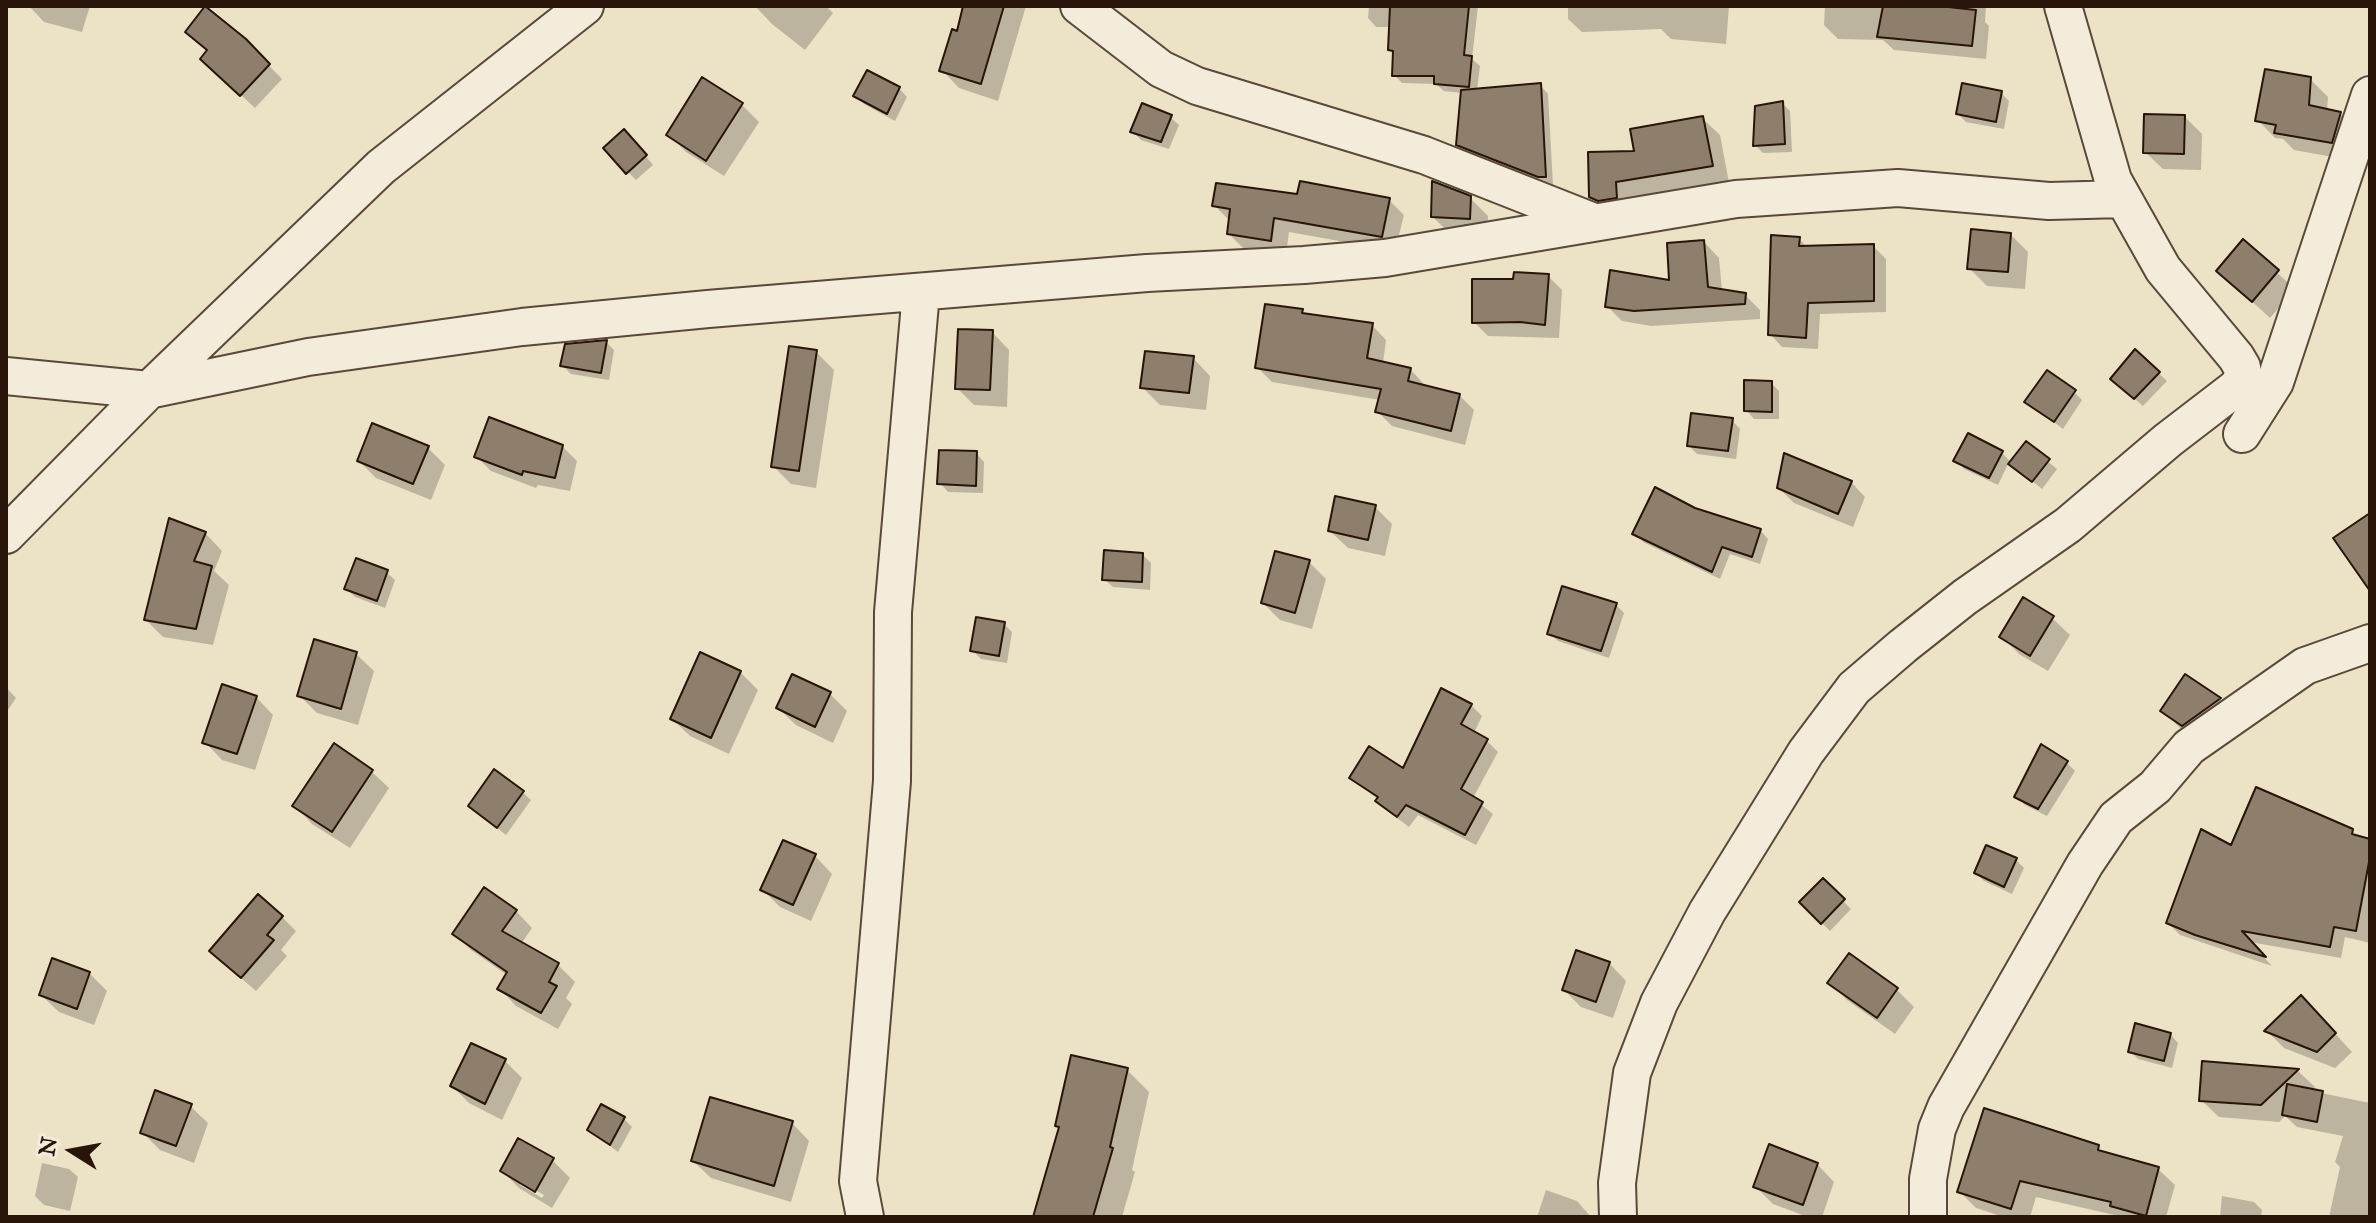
<!DOCTYPE html>
<style>
body{margin:0}
#map{position:relative;width:2376px;height:1223px;overflow:hidden;background:#ece2c6;font-family:"IM FELL Great Primer",serif}
canvas{display:block}
.frame{position:absolute;inset:0;border:8px solid #29140a;pointer-events:none}
.north{position:absolute;left:32px;top:1111px;width:80px;height:80px;-webkit-text-stroke:6px #f3ecda;paint-order:stroke;rotate:281deg;font-size:22px;font-weight:700;line-height:32px;text-align:center;color:#29140a}
.north::after{content:'';display:block;margin:auto;width:28px;height:36px;background:#29140a;clip-path:polygon(50% 0,100% 100%,50% 72%,0 100%)}
</style>
<div id="map">
<canvas width="2376" height="1223"></canvas>
<div class="frame"></div>
<div class="north">N</div>
</div>
<script>
const c = document.querySelector('canvas').getContext('2d');
c.lineJoin = 'round';
function paint(path, color) { c.fillStyle = color; c.fill(path, 'evenodd'); }
const poly = rows => new Path2D(rows.map(r => 'M' + r).join(''));
function trace(path, color, width, dash) { c.strokeStyle = color; c.lineWidth = width; c.lineCap = dash ? 'butt' : 'round'; c.setLineDash(dash || []); c.stroke(path); }
paint(poly([
 [29,6,98,6,97,8,90,6,82,32,44,22],
 [755,6,826,6,833,13,805,50,772,24],
 [966,6,1026,6,998,101,959,88,942,70,958,33],
 [1369,6,1478,6,1472,59,1480,66,1477,90,1540,85,1548,94,1553,185,1467,153,1459,144,1462,93,1444,91,1436,84,1402,83,1394,75,1395,54,1390,50,1391,27,1376,27,1368,18],
 [1568,6,1729,6,1726,44,1671,39,1661,29,1582,32,1568,19],
 [1825,6,1986,6,1985,22,1989,26,1986,59,1894,50,1883,40,1838,39,1824,25],
 [187,32,244,40,282,79,255,108,217,73,208,52],
 [2310,79,2328,97,2327,111,2340,114,2358,131,2349,160,2294,150,2283,139,2275,138,2258,120],
 [899,88,907,97,895,121,864,104,856,96],
 [2001,93,2009,101,2004,129,1966,122,1958,114],
 [1782,103,1790,111,1792,152,1763,153,1755,145],
 [741,104,759,122,724,176,686,152,668,134],
 [1170,117,1179,125,1169,149,1141,140,1133,132],
 [2185,117,2202,134,2201,170,2163,169,2145,152],
 [1702,118,1720,135,1729,183,1609,214,1591,197,1637,153],
 [632,140,653,165,636,180,628,172],
 [1299,197,1389,200,1404,215,1395,251,1289,232,1286,255,1244,249,1229,234,1229,220,1214,205],
 [1470,198,1488,216,1487,235,1450,234,1433,217],
 [2011,235,2028,252,2025,289,1987,286,1969,268],
 [1799,239,1808,248,1873,246,1886,259,1886,312,1820,314,1818,349,1782,347,1770,334],
 [1704,242,1719,258,1722,291,1745,295,1760,310,1760,319,1651,326,1622,321,1607,306,1671,283],
 [2243,242,2295,289,2270,318,2219,271],
 [1548,276,1562,290,1559,338,1488,336,1474,322,1515,281],
 [1302,311,1306,315,1372,325,1386,340,1383,363,1410,369,1424,384,1424,387,1459,395,1474,410,1465,445,1392,426,1377,411,1380,400,1272,382,1258,368],
 [992,332,1009,350,1007,407,974,405,957,388],
 [606,342,614,350,609,380,571,374,562,365],
 [816,352,834,370,816,488,791,484,773,466],
 [2135,352,2167,381,2143,406,2121,387],
 [1193,358,1210,376,1206,410,1160,405,1142,387],
 [1771,383,1779,391,1779,419,1754,419,1746,410],
 [2074,392,2082,400,2063,429,2027,402],
 [1732,420,1740,429,1736,459,1697,454,1689,446],
 [2026,444,2057,469,2042,489,2009,462,1998,485,1964,469,1956,460,2001,452,2012,463],
 [562,446,577,461,570,491,538,485,536,488,491,471,477,457],
 [428,448,445,465,431,500,376,478,359,461],
 [976,453,984,462,983,493,948,492,940,483],
 [1851,482,1865,497,1853,527,1794,503,1779,488],
 [1375,507,1392,524,1385,556,1348,548,1330,531],
 [1694,510,1760,530,1768,539,1760,564,1730,554,1720,579,1643,542,1635,533],
 [205,533,222,551,214,571,229,585,213,645,163,637,146,620],
 [1143,555,1151,563,1150,590,1113,587,1104,579],
 [1309,562,1326,579,1312,629,1280,620,1263,603],
 [386,572,395,580,385,608,355,597,347,589],
 [1616,605,1624,613,1609,658,1558,641,1549,633],
 [2052,618,2070,635,2048,671,2019,654,2001,636],
 [1004,624,1012,632,1007,663,981,659,972,650],
 [356,654,374,671,358,725,317,713,299,695],
 [740,672,758,690,729,754,690,736,672,719],
 [2186,677,2219,699,2236,716,2201,742,2180,728,2163,711],
 [6,687,16,698,6,713],
 [830,694,847,711,833,743,796,725,778,708],
 [256,697,273,715,255,770,222,760,205,742],
 [1471,705,1482,716,1474,733,1486,740,1498,752,1473,798,1493,814,1476,845,1418,815,1409,827,1389,812,1377,801,1379,800,1351,778,1404,771],
 [2067,763,2075,771,2047,816,2025,805,2017,797],
 [371,771,389,788,350,848,312,824,295,806],
 [522,792,531,800,506,835,479,814],
 [2352,831,2360,838,2370,841,2370,943,2345,937,2341,958,2250,942,2272,966,2180,935,2168,923,2232,848],
 [815,856,832,874,811,921,780,907,763,890],
 [2016,860,2024,868,2012,894,1984,881,1976,873],
 [1823,881,1851,909,1830,931,1801,902],
 [516,911,532,928,521,944,558,965,575,982,566,998,572,1004,558,1029,516,1006,500,989,507,975,471,950,454,934],
 [282,917,296,931,281,950,287,956,256,991,226,965],
 [1849,956,1897,990,1914,1007,1895,1034,1847,1000,1830,983],
 [1609,963,1626,981,1613,1018,1581,1007,1564,990],
 [89,973,107,991,94,1025,59,1012,41,995],
 [2318,1015,2352,1052,2335,1068,2284,1048,2267,1031],
 [2170,1034,2178,1043,2172,1068,2138,1059,2130,1051],
 [505,1061,522,1078,502,1120,469,1103,452,1086],
 [2204,1064,2298,1071,2315,1087,2311,1091,2370,1103,2370,1217,2329,1217,2340,1167,2335,1162,2343,1136,2297,1127,2285,1116,2279,1122,2219,1117,2201,1100],
 [1127,1070,1149,1092,1132,1170,1135,1172,1122,1217,1035,1217,1060,1129,1057,1126],
 [190,1106,208,1123,194,1163,160,1150,142,1132],
 [624,1119,632,1127,618,1152,589,1130],
 [792,1123,809,1141,791,1202,711,1178,693,1161],
 [2098,1147,2105,1154,2158,1169,2175,1185,2166,1217,2123,1217,2036,1197,2030,1217,2004,1217,1976,1208,1959,1191],
 [552,1160,570,1178,552,1208,519,1188,502,1171],
 [520,1181,544,1195,542,1198,520,1185],
 [42,1163,69,1169,78,1177,70,1211,44,1205,35,1196],
 [1817,1164,1834,1182,1822,1217,1808,1217,1773,1204,1756,1187],
 [1546,1190,1577,1201,1591,1217,1537,1217],
 [2222,1196,2254,1202,2262,1210,2261,1217,2220,1217]
]), '#0003');
const building = poly([
 [205,6,246,39,270,64,240,96,200,59,207,50,185,32,205,6],
 [963,6,1004,6,981,84,939,71,952,29,957,31,963,6],
 [1390,6,1469,6,1464,55,1472,56,1469,87,1434,84,1434,76,1392,76,1393,51,1388,50,1390,6],
 [1883,6,1939,6,1976,10,1972,46,1877,37,1883,6],
 [2265,69,2311,77,2309,105,2341,112,2332,143,2274,133,2276,125,2255,121,2265,69],
 [867,70,900,87,887,114,853,96,867,70],
 [702,77,743,103,706,161,666,135,702,77],
 [1541,83,1546,177,1538,177,1456,145,1461,90,1541,83],
 [1962,83,2002,91,1996,122,1956,114,1962,83],
 [1783,101,1785,144,1753,146,1755,106,1783,101],
 [1142,103,1172,115,1161,142,1130,132,1142,103],
 [2144,114,2185,115,2184,154,2143,153,2144,114],
 [1703,116,1713,166,1616,182,1617,198,1598,201,1589,197,1588,152,1634,151,1630,129,1703,116],
 [624,129,647,155,626,174,603,148,624,129],
 [1300,181,1390,198,1382,237,1274,218,1271,241,1227,234,1230,209,1212,206,1216,183,1297,194,1300,181],
 [1432,181,1471,196,1470,219,1431,217,1432,181],
 [1971,229,2011,233,2008,272,1967,269,1971,229],
 [1771,235,1800,237,1799,246,1874,244,1874,301,1808,303,1806,338,1768,335,1771,235],
 [2243,239,2279,270,2252,302,2216,271,2243,239],
 [1704,240,1708,287,1746,293,1745,304,1634,311,1605,307,1610,270,1669,280,1667,243,1704,240],
 [1514,272,1549,274,1545,325,1520,322,1472,323,1472,279,1513,279,1514,272],
 [1265,304,1303,309,1302,313,1373,323,1367,358,1411,368,1408,381,1460,394,1451,431,1375,412,1381,389,1255,368,1265,304],
 [958,329,993,330,990,390,955,389,958,329],
 [607,340,601,373,560,366,565,344,607,340],
 [789,346,817,350,799,471,771,467,789,346],
 [2135,349,2160,372,2134,399,2110,379,2135,349],
 [1145,351,1194,356,1189,393,1140,388,1145,351],
 [2047,370,2076,390,2054,422,2024,402,2047,370],
 [1744,380,1772,381,1772,412,1744,411,1744,380],
 [1691,413,1733,418,1728,451,1687,446,1691,413],
 [489,417,563,445,555,478,523,471,522,475,474,457,489,417],
 [372,423,429,446,413,484,357,461,372,423],
 [1968,433,2003,451,1989,478,1953,461,1968,433],
 [2026,441,2050,459,2032,482,2008,464,2026,441],
 [939,450,977,451,976,486,937,484,939,450],
 [1784,453,1852,481,1838,514,1777,488,1784,453],
 [1655,487,1695,508,1761,529,1752,557,1722,547,1712,572,1632,534,1655,487],
 [1335,496,1376,505,1368,540,1328,531,1335,496],
 [2370,513,2370,591,2333,538,2370,513],
 [169,518,206,532,194,561,212,566,196,629,144,620,169,518],
 [1104,550,1143,553,1142,582,1102,580,1104,550],
 [1275,551,1310,560,1295,613,1261,603,1275,551],
 [356,558,388,570,377,601,344,589,356,558],
 [1562,586,1617,603,1601,651,1547,634,1562,586],
 [2023,597,2054,616,2030,656,1999,637,2023,597],
 [976,617,1005,622,999,656,970,651,976,617],
 [314,639,357,652,341,709,297,696,314,639],
 [700,652,741,671,711,738,670,719,700,652],
 [792,674,831,692,815,727,776,708,792,674],
 [2185,674,2221,698,2182,726,2160,711,2185,674],
 [222,684,257,696,237,754,202,743,222,684],
 [1441,688,1472,704,1461,724,1488,739,1461,789,1483,802,1465,835,1406,805,1397,817,1375,801,1378,797,1349,778,1369,746,1403,768,1441,688],
 [334,743,373,770,332,832,292,806,334,743],
 [2041,744,2068,761,2038,809,2014,797,2041,744],
 [494,769,524,791,497,828,468,806,494,769],
 [2256,787,2353,829,2352,834,2370,839,2370,857,2356,931,2334,927,2330,947,2242,931,2266,957,2195,935,2166,923,2201,829,2231,845,2256,787],
 [783,840,816,854,793,905,760,890,783,840],
 [1986,845,2017,858,2004,887,1974,873,1986,845],
 [1823,878,1845,899,1821,924,1799,902,1823,878],
 [484,887,517,910,502,931,559,963,549,982,557,986,541,1013,497,989,507,972,452,934,484,887],
 [258,894,283,916,267,935,274,940,241,978,209,951,258,894],
 [1576,950,1610,962,1596,1002,1562,990,1576,950],
 [1849,953,1898,988,1877,1018,1827,983,1849,953],
 [52,958,90,972,77,1009,39,995,52,958],
 [2301,995,2336,1033,2317,1052,2264,1031,2301,995],
 [2135,1023,2171,1033,2164,1061,2128,1052,2135,1023],
 [471,1043,506,1059,485,1104,450,1086,471,1043],
 [1071,1055,1128,1068,1110,1147,1113,1148,1093,1217,1033,1217,1059,1127,1055,1126,1071,1055],
 [2202,1061,2299,1069,2261,1105,2199,1101,2202,1061],
 [2287,1084,2323,1091,2317,1122,2282,1115,2287,1084],
 [155,1090,192,1104,176,1146,140,1133,155,1090],
 [710,1097,793,1121,774,1186,691,1161,710,1097],
 [601,1104,625,1117,610,1145,587,1130,601,1104],
 [1984,1108,2099,1145,2098,1150,2159,1167,2146,1216,2110,1206,2111,1202,2020,1181,2011,1209,1957,1192,1984,1108],
 [518,1138,554,1158,535,1192,500,1171,518,1138],
 [1769,1144,1818,1163,1803,1205,1753,1187,1769,1144]
]);
paint(building, '#8e7f6c');
trace(building, '#29140a', 2);
const minor = poly([
 [1079,6,1161,69,1197,86,1424,155,1594,222],
 [6,376,149,390,308,357,522,327,708,309,1147,273,1304,265,1385,258,1736,199,1898,188,2049,201,2123,199],
 [2242,434,2275,382,2370,95],
 [6,535,149,390,381,167,585,6],
 [865,1217,858,1181,892,781,893,612,921,292],
 [1618,1217,1617,1183,1632,1073,1659,1003,1707,912,1806,752,1854,688,1903,646,1965,597,2068,525,2168,440,2237,387,2243,377,2242,367,2236,357,2163,269,2113,180,2063,6],
 [1928,1217,1928,1179,1937,1129,1946,1107,2085,864,2116,818,2155,787,2189,747,2305,666,2370,643]
]);
trace(minor, '#5a4839', 40);
trace(minor, '#f3ecda', 36);
</script>
